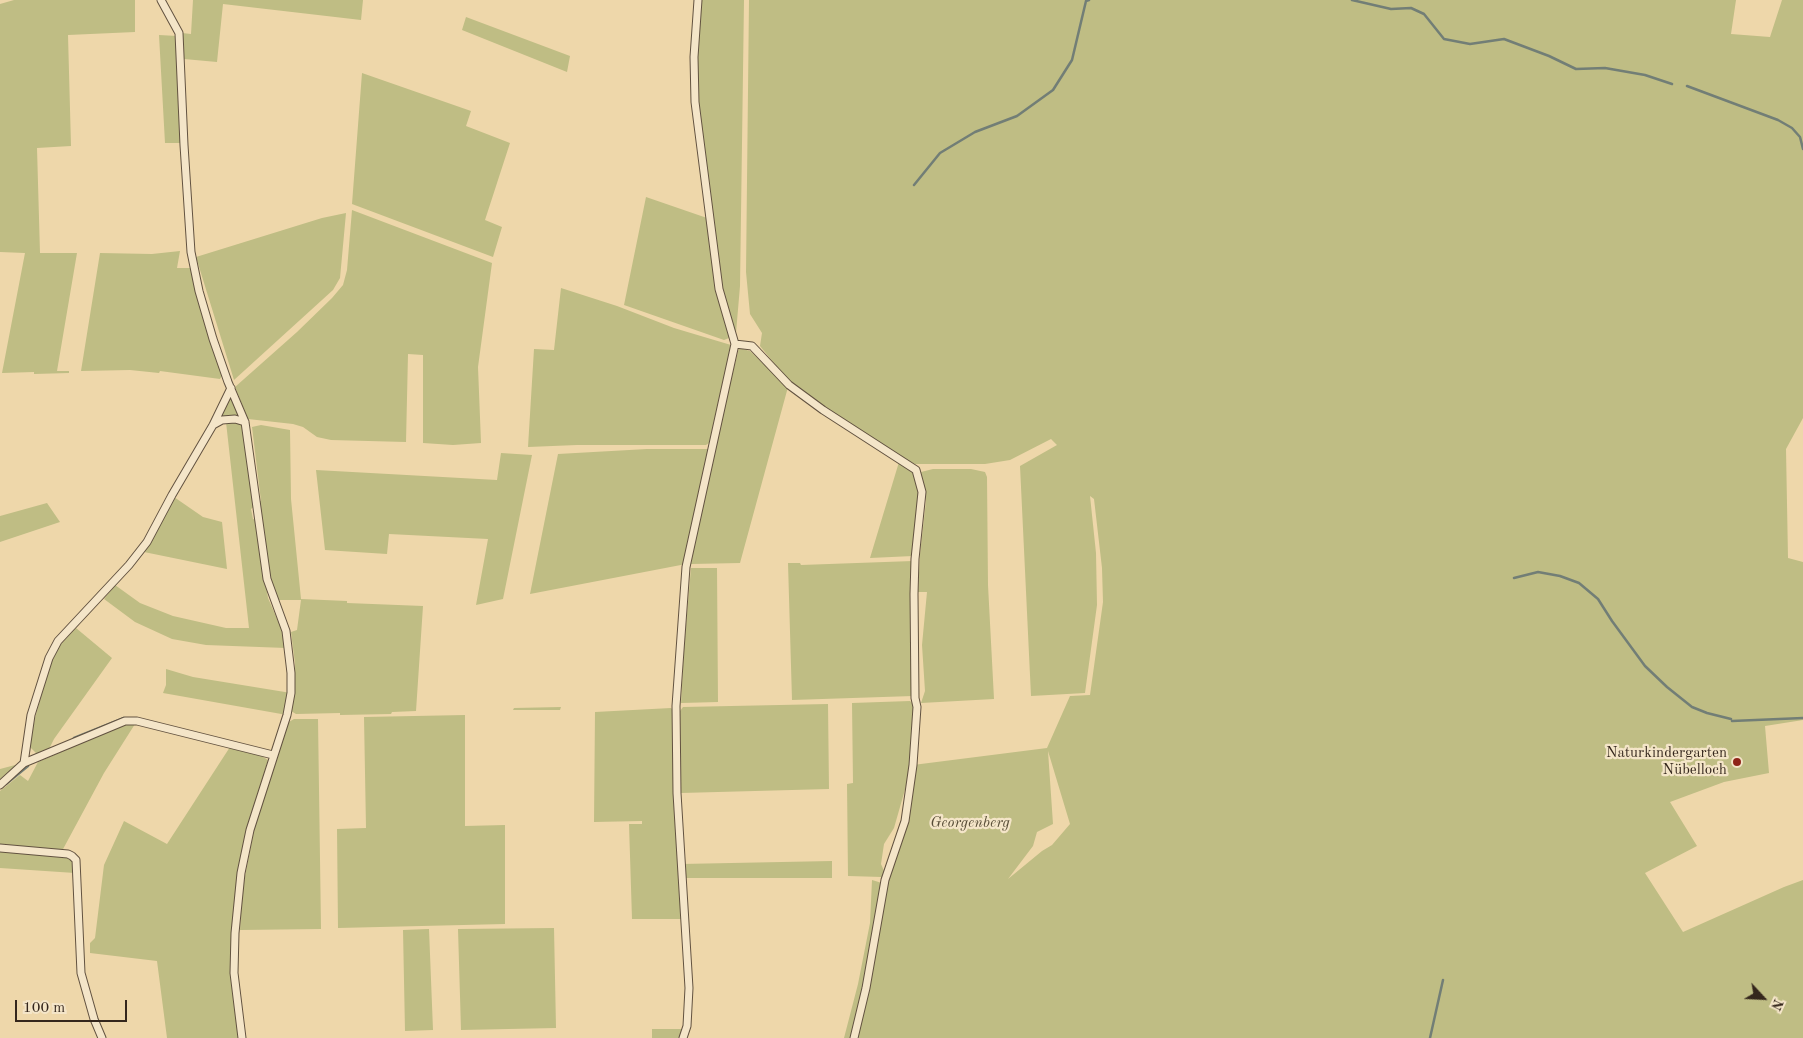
<!DOCTYPE html>
<meta charset="utf-8">
<style>
body{margin:0}
#map{position:relative;width:1803px;height:1038px;overflow:hidden;background:#eed7aa;font-family:"Old Standard TT",serif}
canvas{display:block}
.north{position:absolute;left:1738px;top:973px;width:50px;height:50px;-webkit-text-stroke:4px #f4e5c8;paint-order:stroke;rotate:115deg;font-size:14px;font-weight:700;line-height:20px;text-align:center;color:#34261c}
.north::after{content:'';display:block;margin:auto;width:18px;height:22px;background:#34261c;clip-path:polygon(50% 0,100% 100%,50% 72%,0 100%)}
.scale{position:absolute;left:15px;top:1000px;width:112px;height:22px;box-sizing:border-box;border:2px solid #34261c;border-top:0;padding-left:6px;font-size:15px;line-height:18px;white-space:nowrap;color:#34261c;-webkit-text-stroke:4px #f4e5c8;paint-order:stroke}
</style>
<div id="map">
<canvas width="1803" height="1038"></canvas>
<div class="north">N</div>
<div class="scale">100 m</div>
</div>
<script>
const c = document.querySelector('canvas').getContext('2d');
c.lineJoin = 'round';
function paint(path, color) { c.fillStyle = color; c.fill(path, 'evenodd'); }
const poly = rows => new Path2D(rows.map(r => 'M' + r).join(''));
function trace(path, color, width, dash) { c.strokeStyle = color; c.lineWidth = width; c.lineCap = dash ? 'butt' : 'round'; c.setLineDash(dash || []); c.stroke(path); }
function drawText(font, color, halo, rows, align = 'center') {
  c.font = font + ' "Old Standard TT",serif'; c.lineWidth = 4.5; c.setLineDash([]); c.textBaseline = 'middle'; c.strokeStyle = halo; c.fillStyle = color; for (const [text, x, y, turn = 0] of rows) {
    c.save(); c.translate(x, y); c.rotate((+turn || 0) * Math.PI / 180); c.textAlign = isNaN(turn) ? turn : align; if (halo) c.strokeText(text, 0, 0); c.fillText(text, 0, 0); c.restore();
  }
}
paint(poly([
 [14,0,135,0,135,32,68,35,71,146,37,148,40,253,77,253,57,371,69,371,69,373,34,374,34,372,2,373,25,253,0,252,0,4],
 [193,0,363,0,361,20,223,4,217,62,184,59,182,33,191,34],
 [702,0,744,0,740,286,736,333,734,336,722,288,698,99,697,55],
 [749,0,1736,0,1731,34,1770,37,1782,0,1803,0,1803,418,1786,449,1788,558,1803,562,1803,720,1765,726,1769,773,1724,782,1670,802,1697,846,1645,873,1683,932,1784,887,1803,880,1803,1038,854,1038,885,880,905,821,913,765,1047,748,1070,696,1090,695,1103,602,1102,568,1094,499,1090,496,1096,553,1097,605,1085,693,1031,696,1020,466,1057,445,1051,439,1010,460,985,464,915,464,905,459,824,408,790,383,760,346,762,333,750,314,746,272],
 [1048,751,1070,824,1052,845,1042,851,1008,879,1033,846,1037,832,1053,824],
 [466,17,570,56,567,72,462,30],
 [159,35,177,36,181,143,165,143],
 [362,73,471,111,466,126,510,143,485,220,502,227,493,257,352,204],
 [646,197,707,218,717,289,729,338,724,340,624,305],
 [352,210,492,263,478,367,481,443,453,445,423,443,423,355,408,354,406,442,331,440,317,437,303,427,293,424,248,419,235,387,297,332,332,298,343,285,347,270],
 [346,213,340,278,333,290,234,380,196,257,322,218],
 [180,251,177,268,191,268,223,374,220,379,160,371,159,373,130,370,81,371,100,253,152,254],
 [561,288,617,306,674,328,731,345,709,443,706,445,577,445,528,447,534,349,554,350],
 [739,348,750,351,788,387,740,563,691,564,714,447],
 [231,393,240,416,218,418],
 [226,422,243,424,255,506,251,509,253,519,256,520,268,598,281,628,286,648,206,645,172,639,135,622,104,599,115,585,140,603,173,616,226,628,249,628],
 [261,425,290,430,291,499,301,599,347,601,347,603,423,606,416,711,392,712,391,714,340,715,340,713,296,714,291,711,295,690,295,663,291,632,297,630,301,600,273,600,256,501,261,501,252,427],
 [647,449,708,449,686,564,530,594,558,454],
 [501,453,532,455,503,599,476,605,488,539,389,534,387,554,325,550,316,470,497,480],
 [899,462,913,471,921,493,913,556,870,558],
 [933,469,971,469,985,472,987,477,988,585,994,699,921,703,925,691,922,645,927,592,918,592,920,554,926,501,921,472],
 [174,497,203,517,222,522,227,569,144,552],
 [47,503,60,522,0,542,0,516],
 [913,561,913,696,792,700,788,563,800,563,801,565],
 [691,568,717,568,718,702,681,703,684,648],
 [76,628,112,658,54,739,49,749,37,754,30,747,35,718,49,668,59,646],
 [166,669,193,677,291,693,287,715,163,693,166,685],
 [910,701,915,706,912,765,894,828,884,844,881,864,884,871,882,877,848,876,847,784,853,783,852,703],
 [828,704,829,789,681,793,680,711,683,707],
 [561,707,560,710,513,710,514,708],
 [671,708,674,711,681,919,632,919,629,824,642,824,642,821,594,822,595,712],
 [465,715,465,826,505,825,505,924,338,928,337,829,366,828,364,717],
 [294,719,318,719,321,929,240,930,242,891,255,826,287,723],
 [135,724,104,773,62,851,0,846,0,791,20,775,28,781,38,762,124,725],
 [230,747,260,755,268,760,251,817,239,866,231,944,232,977,238,1038,167,1038,157,961,90,953,90,943,95,938,104,865,124,821,167,844],
 [19,764,0,780,0,769],
 [0,851,68,857,73,860,75,873,0,868],
 [832,861,832,878,682,878,681,864],
 [872,880,882,883,864,989,852,1038,844,1038,858,984,870,923],
 [554,928,556,1028,461,1030,458,929],
 [429,929,433,1030,405,1031,403,930],
 [652,1029,684,1029,681,1038,652,1038]
]), '#bfbd84');
trace(poly([
 [1352,0,1391,9,1411,8,1424,14,1444,39,1470,44,1504,39,1549,56,1576,69,1605,68,1645,75,1672,84],
 [1687,86,1778,120,1792,128,1800,137,1803,149],
 [914,185,940,153,975,132,1017,116,1053,90,1072,60,1086,1,1089,0],
 [1514,578,1538,572,1560,576,1579,583,1598,599,1612,621,1645,666,1667,687,1692,707,1707,713,1731,719],
 [1732,721,1803,718],
 [74,738,124,718],
 [6,784,28,766],
 [1430,1038,1443,980]
]), '#727e76', 2.5);
const street = poly([
 [161,0,179,33,184,145,191,252,199,291,213,339,228,382,245,422,267,579,286,631,291,673,291,693,287,715,250,830,241,873,235,933,234,973,242,1038],
 [735,344,752,346,789,385,823,410,916,470,922,492,915,559,914,594,915,698,917,707,913,765,905,821,885,880,866,988,854,1038],
 [213,425,222,420,235,419,245,422],
 [24,763,31,715,49,658,58,641,129,565,147,542,172,495,213,425,231,388],
 [0,785,24,763,125,721,137,721,273,755],
 [0,848,68,854,72,856,76,860,81,973,94,1019,102,1038],
 [683,1038,687,1026,689,988,677,793,676,706,686,567,735,344,719,289,695,102,694,57,698,0]
]);
trace(street, '#625240', 9);
trace(street, '#f4e5c8', 7);
for (const [x, y, r, color] of [
 [1737,762,5,"#8f2418"]
]) { const dot = new Path2D(); dot.arc(x, y, r, 0, 2 * Math.PI); c.fillStyle = color; c.fill(dot); trace(dot, '#f4e5c8', 2); }
drawText('15px', '#34261c', '#f4e5c8', [
 ["Naturkindergarten",1727,753],
 ["Nübelloch",1727,770]
], 'right');
drawText('italic 15px', '#574c36', '#f4e5c8', [
 ["Georgenberg",970,823]
]);
</script>
